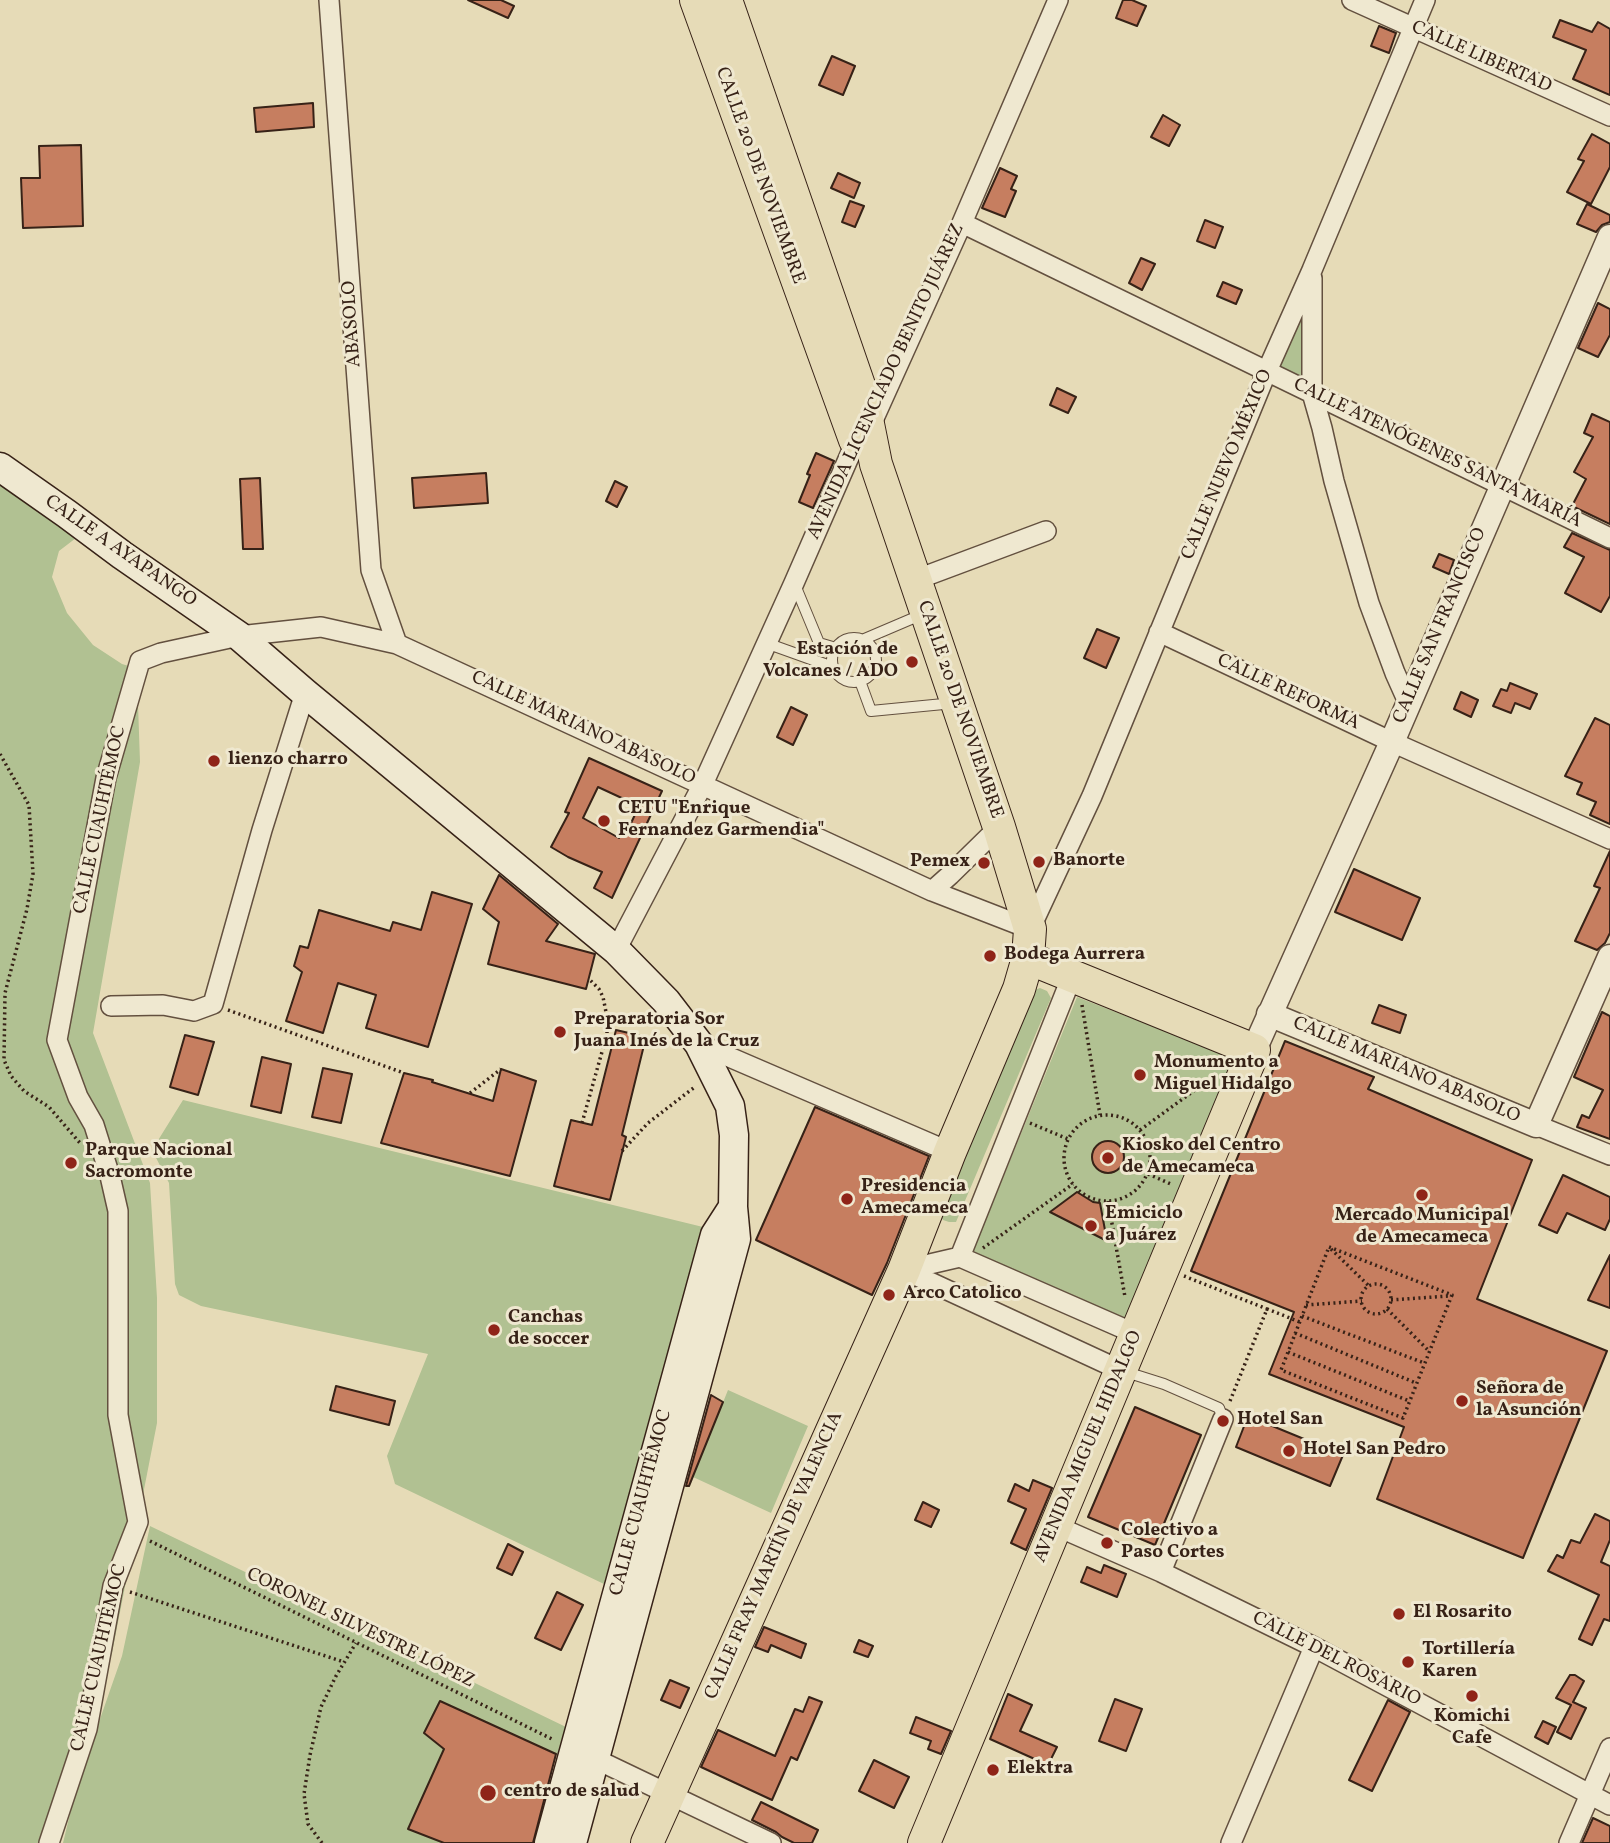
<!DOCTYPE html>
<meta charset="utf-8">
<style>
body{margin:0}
canvas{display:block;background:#e6dbb7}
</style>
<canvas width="1610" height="1843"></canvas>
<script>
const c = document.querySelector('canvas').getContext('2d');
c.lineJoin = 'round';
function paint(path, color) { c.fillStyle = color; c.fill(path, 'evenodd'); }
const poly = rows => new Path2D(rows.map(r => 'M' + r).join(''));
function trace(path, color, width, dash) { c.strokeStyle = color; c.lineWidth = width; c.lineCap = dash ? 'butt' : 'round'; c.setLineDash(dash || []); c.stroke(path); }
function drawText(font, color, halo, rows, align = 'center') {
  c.font = font + ' Vollkorn,serif'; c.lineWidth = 6; c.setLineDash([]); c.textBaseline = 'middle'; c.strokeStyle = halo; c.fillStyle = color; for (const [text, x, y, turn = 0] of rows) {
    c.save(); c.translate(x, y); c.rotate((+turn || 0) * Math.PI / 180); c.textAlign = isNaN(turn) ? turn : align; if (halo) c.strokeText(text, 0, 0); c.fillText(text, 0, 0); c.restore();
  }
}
paint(poly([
 [1309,281,1308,383,1276,364],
 [0,472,76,538,59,551,52,577,67,613,93,645,122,664,139,669,138,704,140,762,93,1033,150,1183,157,1298,157,1423,112,1653,62,1799,53,1843,0,1843],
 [1040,988,1047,991,1051,998,956,1222,949,1222,943,1220,939,1214,1032,991],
 [1077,997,1239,1060,1132,1325,971,1256],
 [183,1100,703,1227,604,1584,395,1484,387,1456,428,1354,201,1306,179,1295,175,1284,169,1183,152,1150],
 [728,1390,808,1426,771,1513,693,1477],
 [150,1526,566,1727,562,1757,440,1701,424,1733,444,1749,408,1828,444,1843,63,1843,77,1785,122,1656]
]), '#b1c192');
const building = poly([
 [468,0,501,0,514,6,508,18,468,0],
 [1123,0,1132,0,1146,6,1137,26,1116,18,1123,0],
 [1560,20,1592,32,1598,22,1610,29,1610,95,1573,79,1586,50,1553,37,1560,20],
 [1379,26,1396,33,1389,53,1371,46,1379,26],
 [832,56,855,66,843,95,819,85,832,56],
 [313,103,314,127,256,132,254,108,313,103],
 [1163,115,1180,125,1169,146,1151,137,1163,115],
 [1592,134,1610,144,1610,167,1591,204,1567,192,1584,161,1578,159,1592,134],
 [81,145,83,226,23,228,21,178,40,178,39,146,81,145],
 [1000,168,1017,176,1011,189,1016,191,1005,217,982,208,1000,168],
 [838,173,860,183,854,198,831,188,838,173],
 [850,201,864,206,855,227,842,222,850,201],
 [1587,204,1610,215,1610,222,1602,225,1596,232,1577,224,1587,204],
 [1205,220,1223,227,1215,248,1197,241,1205,220],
 [1141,258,1155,264,1142,290,1129,283,1141,258],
 [1223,282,1242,290,1236,304,1217,296,1223,282],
 [1598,303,1610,309,1610,335,1598,357,1578,348,1598,303],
 [1057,388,1076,397,1068,413,1050,405,1057,388],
 [1592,414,1610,422,1610,524,1572,506,1586,479,1574,472,1593,437,1584,433,1592,414],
 [816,453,834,461,813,508,799,502,810,475,807,474,816,453],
 [486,473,488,503,414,508,412,478,486,473],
 [260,478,263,549,243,549,240,479,260,478],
 [615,481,627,487,617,507,606,501,615,481],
 [1572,533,1610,550,1610,596,1601,612,1565,593,1584,557,1564,547,1572,533],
 [1439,554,1454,560,1449,574,1433,567,1439,554],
 [1097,629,1119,638,1106,668,1084,658,1097,629],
 [1510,683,1537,694,1530,709,1515,703,1511,713,1493,706,1501,689,1507,691,1510,683],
 [1461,692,1478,700,1471,717,1454,709,1461,692],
 [791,707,807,715,793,745,777,737,791,707],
 [1595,718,1610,725,1610,824,1590,815,1596,802,1577,794,1582,783,1565,776,1595,718],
 [589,758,662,791,612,898,594,888,602,872,568,857,551,847,569,813,565,812,589,758],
 [598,787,639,806,625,836,621,834,619,838,583,818,598,787],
 [1610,851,1610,933,1605,943,1597,950,1575,941,1600,888,1594,886,1610,851],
 [1354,869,1420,898,1402,940,1335,912,1354,869],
 [499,875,558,924,546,941,595,954,586,989,488,964,499,922,483,909,499,875],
 [432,892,472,904,428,1047,366,1028,376,995,338,983,323,1033,286,1021,302,972,294,966,300,946,308,948,319,910,390,931,393,922,421,930,432,892],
 [1379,1005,1406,1015,1400,1033,1372,1023,1379,1005],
 [1602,1012,1610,1016,1610,1139,1577,1127,1582,1115,1589,1118,1603,1090,1574,1077,1602,1012],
 [616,1030,646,1037,622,1135,626,1137,610,1200,554,1186,571,1120,592,1125,616,1030],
 [185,1035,214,1042,198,1095,170,1087,185,1035],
 [1285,1041,1374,1077,1368,1089,1532,1160,1477,1299,1607,1351,1523,1558,1377,1499,1404,1427,1269,1374,1294,1312,1191,1271,1285,1041],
 [262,1057,291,1064,281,1113,251,1106,262,1057],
 [323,1068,352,1074,341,1123,312,1117,323,1068],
 [501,1069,536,1081,510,1176,381,1143,404,1073,433,1080,432,1082,493,1101,501,1069],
 [815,1107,929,1156,887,1263,872,1295,756,1240,815,1107],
 '1092 1157a16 16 0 1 1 32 0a16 16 0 1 1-32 0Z',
 [1563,1175,1610,1197,1610,1219,1605,1230,1567,1213,1557,1233,1539,1225,1563,1175],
 [1077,1192,1093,1202,1100,1203,1107,1241,1050,1212,1077,1192],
 [1610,1255,1610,1308,1588,1300,1610,1255],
 [336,1386,395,1401,389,1425,330,1410,336,1386],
 [711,1395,723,1402,689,1486,686,1486,711,1395],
 [1135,1407,1201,1435,1155,1545,1088,1517,1135,1407],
 [1248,1416,1343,1455,1330,1486,1236,1447,1248,1416],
 [1033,1480,1052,1488,1026,1550,1011,1543,1026,1509,1008,1501,1015,1484,1029,1491,1033,1480],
 [923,1502,939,1510,931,1527,915,1520,923,1502],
 [1595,1514,1610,1521,1610,1540,1601,1562,1610,1566,1610,1621,1604,1619,1592,1645,1579,1639,1599,1595,1548,1571,1557,1555,1563,1558,1571,1540,1580,1543,1595,1514],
 [508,1544,523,1552,512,1575,497,1568,508,1544],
 [1104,1565,1126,1574,1117,1597,1081,1582,1087,1567,1101,1573,1104,1565],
 [557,1592,583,1605,561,1650,535,1638,557,1592],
 [764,1627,806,1644,801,1658,771,1645,768,1652,755,1647,764,1627],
 [859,1640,873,1646,868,1657,854,1652,859,1640],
 [1570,1675,1575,1675,1584,1681,1573,1702,1586,1708,1571,1739,1557,1732,1571,1705,1556,1698,1570,1675],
 [670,1680,689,1688,680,1708,661,1700,670,1680],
 [1008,1694,1032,1705,1020,1731,1057,1747,1048,1765,990,1739,1008,1694],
 [809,1697,822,1702,797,1760,791,1757,772,1800,701,1767,718,1730,775,1756,795,1709,803,1712,809,1697],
 [1115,1699,1142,1709,1126,1751,1099,1741,1115,1699],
 [1388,1700,1410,1712,1372,1791,1349,1780,1388,1700],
 [440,1701,556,1754,533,1843,444,1843,408,1829,444,1749,424,1733,440,1701],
 [916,1717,951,1731,941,1754,928,1749,931,1741,910,1733,916,1717],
 [1543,1721,1556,1727,1548,1744,1535,1737,1543,1721],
 [874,1760,909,1777,894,1808,859,1791,874,1760],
 [761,1802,818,1830,812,1843,794,1843,782,1837,776,1832,752,1820,761,1802],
 [1593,1818,1610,1826,1610,1843,1582,1843,1593,1818]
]);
paint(building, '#c67e60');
trace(building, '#372217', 2);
const service = poly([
 [795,585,819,643,836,648],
 '832 660a22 22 0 1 1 44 0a22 22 0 1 1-44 0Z',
 [862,640,923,614],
 [766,643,833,667],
 [860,681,871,711,954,703],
 [1126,1372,1164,1384,1219,1408,1223,1419]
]);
const minor = poly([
 [329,0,371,570,397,644],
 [1352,0,1610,116],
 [962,223,1610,538],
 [1312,278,1312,393,1322,428,1334,481,1369,603,1395,673,1408,702],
 [915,580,1046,531],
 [1159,632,1392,742,1610,839],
 [932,891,950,875,999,827],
 [616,950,703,784,794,583,856,441,870,427,962,223,1058,0],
 [111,1006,163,1005,194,1011,213,1004,262,830,305,693],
 [699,1044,950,1152],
 [1536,1125,1610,1155],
 [960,1257,1072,976],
 [904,1270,960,1257,1136,1334],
 [904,1270,1120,1370],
 [1056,1526,1161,1572,1314,1647,1610,1805],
 [1161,1572,1223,1419],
 [585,1754,771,1843],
 [49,1843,87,1729,113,1586,138,1522,118,1415,118,1211,110,1176,94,1125,78,1097,57,1040,106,778,140,661,161,653,239,636,321,627,397,644,932,891,1030,929,1092,796,1267,371,1312,270,1425,0],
 [1231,1843,1314,1647],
 [1569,1843,1610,1748]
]);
const tertiary = poly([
 [1269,1014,1536,1125,1610,957],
 [1254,1050,1392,742,1610,237]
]);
const secondary = poly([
 [0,467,67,514,122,555,239,636,305,693,616,950,666,1001,699,1044,730,1106,734,1135,733,1207,736,1239,572,1843],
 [549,1843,715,1235,733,1207]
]);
const primary = poly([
 [696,0,855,440],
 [647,1843,904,1270,950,1152,1019,989,1028,958,1030,929,999,827,876,464,862,394,726,0],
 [924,1843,1254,1050,1028,958]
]);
trace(service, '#63503f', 12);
trace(minor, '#63503f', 22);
trace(tertiary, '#63503f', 27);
trace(secondary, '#372217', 31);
trace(primary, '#372217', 34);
trace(poly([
 [0,754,29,805,33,874,27,909,5,993,4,1060,11,1076,24,1091,49,1107,80,1143],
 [1082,1005,1100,1115],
 [228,1010,404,1073],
 [470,1093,501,1069],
 '1064 1158a43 43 0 1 1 86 0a43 43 0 1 1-86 0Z',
 [582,1123,607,1034,607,1017,603,997,599,989,589,979],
 [1030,1123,1068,1139],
 [1140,1130,1217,1074],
 [622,1151,648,1123,696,1086],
 [1148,1174,1173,1185],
 [1108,1201,1125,1297],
 [1329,1247,1452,1295,1403,1418,1281,1370,1329,1247],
 [983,1248,1073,1184],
 [1331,1249,1369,1286],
 [1184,1276,1267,1309],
 '1361 1299a15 15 0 1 1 30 0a15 15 0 1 1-30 0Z',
 [1391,1300,1448,1296],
 [1306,1305,1362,1301],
 [1387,1309,1429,1351],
 [1302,1316,1424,1363],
 [1295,1333,1416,1383],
 [1288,1352,1409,1401],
 [1230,1401,1267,1309,1300,1322],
 [150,1541,554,1740],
 [130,1592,344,1662],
 [322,1843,308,1824,304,1794,310,1755,321,1707,336,1676,356,1643]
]), '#372217', 3.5, [2, 3.5]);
trace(service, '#efe8d0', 10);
trace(minor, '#efe8d0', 19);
trace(tertiary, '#efe8d0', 24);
trace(secondary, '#efe8d0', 28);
trace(primary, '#e6dbb7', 32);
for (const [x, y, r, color] of [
 [912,662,7,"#8f2418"],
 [214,761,7,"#8f2418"],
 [604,821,7,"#8f2418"],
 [1039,862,7,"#8f2418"],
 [984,863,7,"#8f2418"],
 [990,956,7,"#8f2418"],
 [560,1032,7,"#8f2418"],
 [1140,1075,7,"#8f2418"],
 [1108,1158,7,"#8f2418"],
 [71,1163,7,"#8f2418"],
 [1422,1195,7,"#8f2418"],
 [847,1199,7,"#8f2418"],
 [1091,1226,7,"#8f2418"],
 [889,1295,7,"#8f2418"],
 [494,1330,7,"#8f2418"],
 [1462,1401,7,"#8f2418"],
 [1223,1421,7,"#8f2418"],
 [1289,1451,7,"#8f2418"],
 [1107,1543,7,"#8f2418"],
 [1399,1614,7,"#8f2418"],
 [1408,1662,7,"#8f2418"],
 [1472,1696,7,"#8f2418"],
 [993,1770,7,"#8f2418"],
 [488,1793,9,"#8f2418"]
]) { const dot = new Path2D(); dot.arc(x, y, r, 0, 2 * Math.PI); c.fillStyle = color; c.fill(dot); trace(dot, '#efe8d0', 2.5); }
drawText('19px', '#372217', '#efe8d0', [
 ["CALLE LIBERTAD",1481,58,24],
 ["CALLE 20 DE NOVIEMBRE",759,176,70],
 ["ABASOLO",353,324,-94],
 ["AVENIDA LICENCIADO BENITO JUÁREZ",887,382,-65],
 ["CALLE ATENÓGENES SANTA MARÍA",1437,454,26],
 ["CALLE NUEVO MÉXICO",1228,465,-67],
 ["CALLE A AYAPANGO",120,552,35],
 ["CALLE SAN FRANCISCO",1441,626,-67],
 ["CALLE REFORMA",1288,693,25],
 ["CALLE 20 DE NOVIEMBRE",959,710,71],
 ["CALLE MARIANO ABASOLO",583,729,25],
 ["CALLE CUAUHTÉMOC",101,820,-78],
 ["CALLE MARIANO ABASOLO",1406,1071,23],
 ["AVENIDA MIGUEL HIDALGO",1089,1447,-67],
 ["CALLE CUAUHTÉMOC",642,1503,-75],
 ["CALLE FRAY MARTÍN DE VALENCIA",775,1556,-66],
 ["CORONEL SILVESTRE LÓPEZ",360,1629,26],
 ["CALLE CUAUHTÉMOC",100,1658,-77],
 ["CALLE DEL ROSARIO",1336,1660,27]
]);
drawText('bold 19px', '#372217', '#efe8d0', [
 ["Estación de",898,651,"right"],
 ["Volcanes / ADO",898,673,"right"],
 ["lienzo charro",228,761],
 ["CETU \"Enrique",618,810],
 ["Fernandez Garmendia\"",618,832],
 ["Banorte",1053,862],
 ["Pemex",970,863,"right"],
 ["Bodega Aurrera",1004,956],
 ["Preparatoria Sor",574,1021],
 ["Juana Inés de la Cruz",574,1043],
 ["Monumento a",1154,1064],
 ["Miguel Hidalgo",1154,1086],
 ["Kiosko del Centro",1122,1147],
 ["de Amecameca",1122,1169],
 ["Parque Nacional",85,1152],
 ["Sacromonte",85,1174],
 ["Presidencia",861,1188],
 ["Amecameca",861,1210],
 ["Emiciclo",1105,1215],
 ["a Juárez",1105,1237],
 ["Mercado Municipal",1422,1217,"center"],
 ["de Amecameca",1422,1239,"center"],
 ["Arco Catolico",903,1295],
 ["Canchas",508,1319],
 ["de soccer",508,1341],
 ["Señora de",1476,1390],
 ["la Asunción",1476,1412],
 ["Hotel San",1237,1421],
 ["Hotel San Pedro",1303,1451],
 ["Colectivo a",1121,1532],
 ["Paso Cortes",1121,1554],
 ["El Rosarito",1413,1614],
 ["Tortillería",1422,1651],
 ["Karen",1422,1673],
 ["Komichi",1472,1718,"center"],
 ["Cafe",1472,1740,"center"],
 ["Elektra",1007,1770],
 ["centro de salud",504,1793]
], 'left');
</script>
